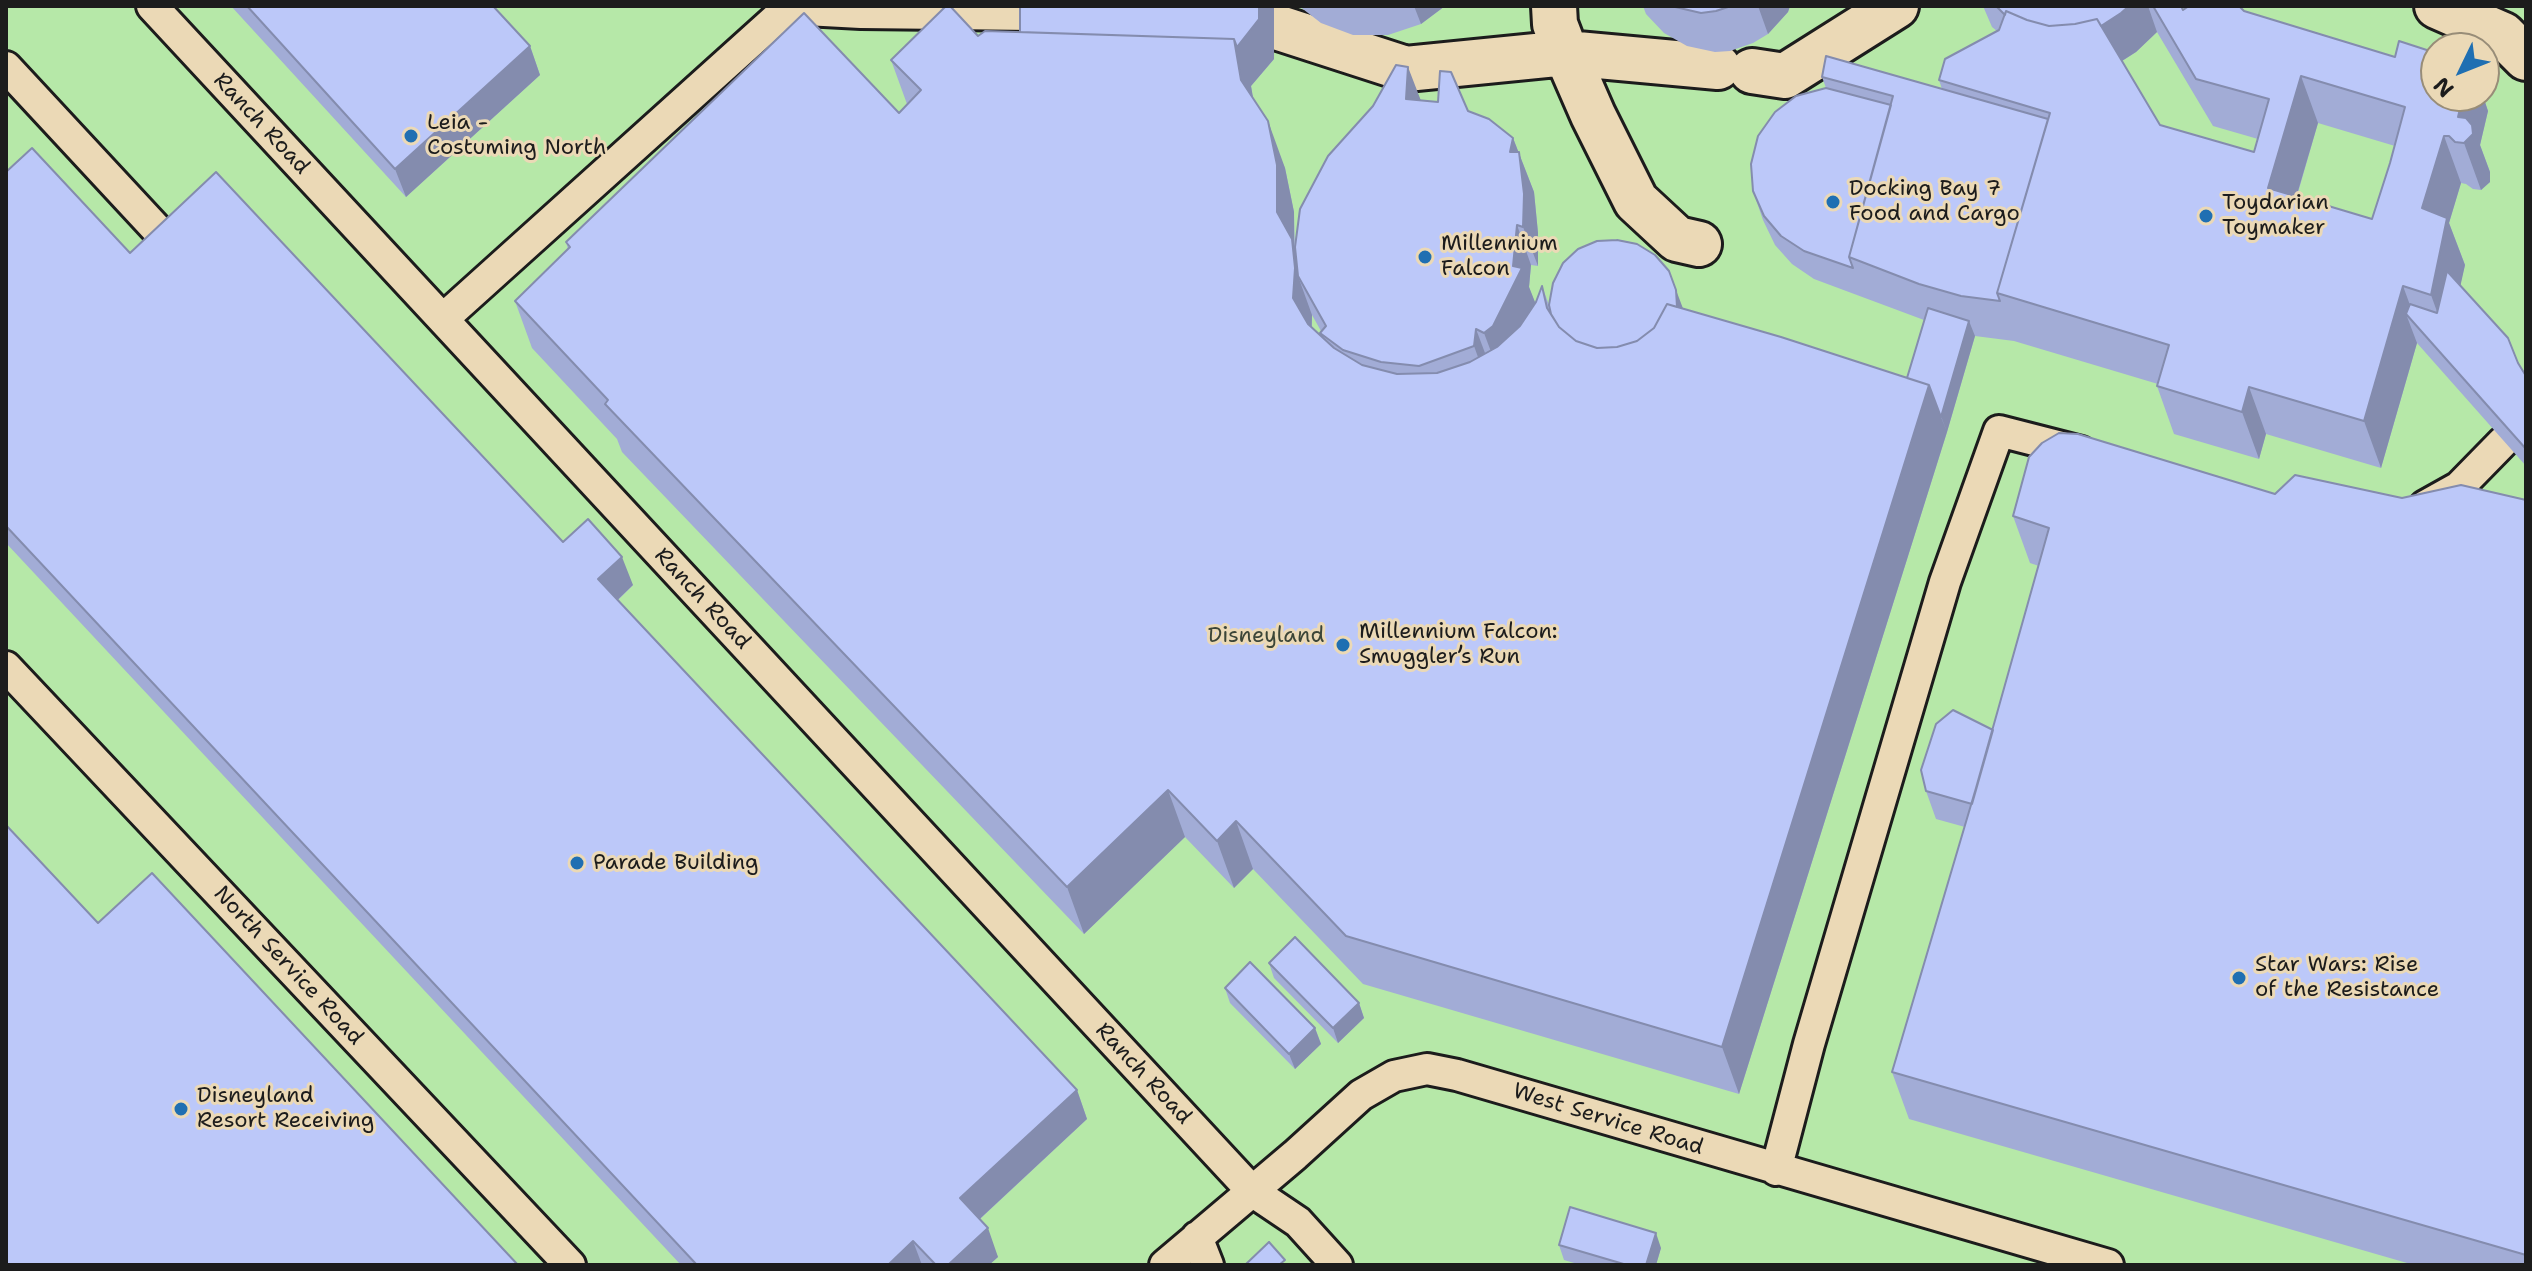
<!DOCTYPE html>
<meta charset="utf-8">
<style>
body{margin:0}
#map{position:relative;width:2532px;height:1271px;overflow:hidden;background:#ddd4ca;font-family:"Shantell Sans",sans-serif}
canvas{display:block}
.frame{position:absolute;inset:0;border:8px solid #1c1c1c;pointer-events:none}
.north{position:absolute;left:2420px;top:32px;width:80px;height:80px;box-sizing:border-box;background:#ebd9b6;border:2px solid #988d78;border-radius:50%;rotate:227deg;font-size:22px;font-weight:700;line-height:32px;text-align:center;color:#1c1c1c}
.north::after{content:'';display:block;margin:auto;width:28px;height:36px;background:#1f6fb2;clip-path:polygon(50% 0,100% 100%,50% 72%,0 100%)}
</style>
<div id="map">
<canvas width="2532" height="1271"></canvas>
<div class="frame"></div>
<div class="north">N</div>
</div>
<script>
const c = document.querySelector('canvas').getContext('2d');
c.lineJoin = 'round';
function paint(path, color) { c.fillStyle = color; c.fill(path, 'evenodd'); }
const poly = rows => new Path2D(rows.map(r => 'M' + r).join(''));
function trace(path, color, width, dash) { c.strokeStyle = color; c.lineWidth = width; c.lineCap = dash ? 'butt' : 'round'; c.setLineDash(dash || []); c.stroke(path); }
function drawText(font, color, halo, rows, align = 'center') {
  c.font = font + ' "Shantell Sans",sans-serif'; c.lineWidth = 6; c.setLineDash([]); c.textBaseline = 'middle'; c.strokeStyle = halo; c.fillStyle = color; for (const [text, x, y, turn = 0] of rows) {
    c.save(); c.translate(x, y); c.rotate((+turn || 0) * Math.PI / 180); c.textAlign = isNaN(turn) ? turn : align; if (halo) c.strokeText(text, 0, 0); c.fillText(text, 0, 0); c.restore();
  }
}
paint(poly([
 [6,6,2526,6,2526,1265,6,1265],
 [2436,48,2484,48,2484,96,2436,96]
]), '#b6e8a8');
const lane = poly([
 [152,6,1252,1191,1298,1222,1337,1265],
 [787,6,787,9,861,13,1033,15],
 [6,67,175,249],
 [443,319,787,9],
 [2425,506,2459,487,2503,442],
 [6,667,570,1265],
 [1776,1170,1809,1044,1945,582,1999,431,2081,452],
 [1197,1237,1208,1265],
 [1165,1265,1295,1155,1361,1095,1394,1076,1427,1069,1457,1075,2108,1265]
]);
const street = poly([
 [1554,6,1555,24,1566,53,1718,67],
 [2437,6,2503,35,2526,58],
 [1273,26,1406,69,1566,53,1593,115,1636,201,1677,239,1699,244],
 [1752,71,1785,76,1896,6]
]);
trace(lane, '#1c1c1c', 36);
trace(street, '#1c1c1c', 50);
trace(lane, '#ebd9b6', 30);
trace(street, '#ebd9b6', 44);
paint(poly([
 [231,6,493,6,530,46,540,75,406,197],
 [1020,6,1274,6,1274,59,1251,86,1253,98,1285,168,1294,212,1295,247,1421,101,1468,111,1513,138,1534,192,1538,233,1538,266,1531,265,1529,287,1535,303,1542,286,1549,305,1683,309,1907,378,1924,320,1814,279,1792,264,1775,245,1763,220,1753,191,1826,88,1822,77,1942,89,1939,80,1997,31,1992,27,1983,6,2181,6,2183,10,2244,11,2436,96,2483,96,2488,111,2480,145,2490,172,2490,182,2481,190,2473,189,2466,184,2461,183,2449,223,2465,265,2460,285,2526,376,2526,466,2417,343,2381,468,2266,434,2259,459,2174,434,2157,386,2158,384,2014,341,1975,336,1947,432,1739,1094,1363,984,1253,869,1234,888,1185,837,1084,934,622,452,617,439,532,348,515,301,568,249,566,242,899,113,907,104,891,60,978,36,1020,32],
 [2157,32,2213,126,2258,139,2254,152,2160,125,2122,61,2136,52],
 [2318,123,2395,146,2372,219,2297,196],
 [1312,315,1321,331,1320,333,1321,336,1312,327],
 [1299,6,1445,6,1421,24,1388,35,1353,35,1321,23],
 [1643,6,1790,6,1788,12,1768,34,1753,43,1730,51,1715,52,1687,46,1664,33,1646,14],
 [6,172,563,542,633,585,618,600,1077,1090,1087,1119,980,1219,998,1257,989,1265,681,1265,6,543],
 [2275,494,2526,500,2526,1265,2414,1265,1909,1119,1892,1072,1965,827,1936,819,1926,791,1993,730,2039,566,2030,563,2013,516],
 [1269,963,1359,1003,1364,1018,1338,1043,1274,978],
 [1225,988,1315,1028,1321,1044,1295,1069,1230,1003],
 [1559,1245,1661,1248,1656,1265,1581,1265,1564,1260]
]), '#a2acd6');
paint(poly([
 [1259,6,1274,6,1274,59,1251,86,1258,127,1241,80,1234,39],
 [1414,6,1445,6,1421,24],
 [1758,6,1790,6,1788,12,1768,34],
 [2129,6,2148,6,2157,32,2136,52,2114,66,2100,27],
 [530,46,540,75,406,197,395,169],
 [1408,67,1423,106,1406,99],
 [2301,76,2318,123,2285,235,2268,188],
 [2463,96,2483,96,2488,111,2480,145,2490,172,2490,182,2481,190,2464,143,2458,117],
 [1268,121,1285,168,1294,212,1294,245,1309,287,1298,276,1312,315,1311,346,1293,298,1277,212],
 [2444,136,2461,183,2449,223,2465,265,2448,342,2431,295,2422,208],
 [1513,138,1534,192,1538,233,1538,266,1523,227,1510,152],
 [1517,225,1531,265,1529,287,1537,307,1499,373,1484,333,1513,266],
 [2403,286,2418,327,2406,314,2417,343,2381,468,2364,421],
 [1676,290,1687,319,1660,347],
 [1969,321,1975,336,1947,432,1941,417],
 [1476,329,1491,369,1488,385,1474,346],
 [1929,385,1947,432,1739,1094,1722,1047],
 [2249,387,2266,434,2259,459,2242,412],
 [622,557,633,585,609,608,598,579],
 [1168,790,1185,837,1084,934,1067,887],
 [1236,821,1253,869,1234,888,1217,841],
 [1359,1003,1364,1018,1338,1043,1333,1028],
 [1315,1028,1321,1044,1295,1069,1289,1054],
 [1077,1090,1087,1119,971,1227,960,1198],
 [988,1228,998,1257,989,1265,948,1265],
 [1656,1233,1661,1248,1656,1265,1646,1265],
 [913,1241,922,1265,888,1265]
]), '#848cae');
const building = poly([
 [247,6,493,6,530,46,395,169,247,6],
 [946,6,950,6,978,36,985,31,1234,39,1241,80,1268,121,1277,165,1277,212,1292,239,1295,268,1293,298,1308,324,1334,348,1362,365,1397,374,1437,373,1470,362,1497,347,1520,326,1536,302,1542,286,1547,308,1559,327,1576,341,1597,348,1617,347,1637,341,1654,328,1667,304,1781,337,1929,385,1722,1047,1346,936,1236,821,1217,841,1168,790,1067,887,605,404,608,400,515,301,570,247,566,242,804,13,899,113,921,90,891,60,946,6],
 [1020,6,1259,6,1259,19,1237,47,1234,39,1020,32,1020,6],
 [1671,6,1731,6,1716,11,1701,13,1671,6],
 [1996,6,2129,6,2121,13,2101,26,2097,19,2075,24,2049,26,2027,20,2006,11,2005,15,1996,6],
 [2153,6,2181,6,2183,10,2189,6,2239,6,2244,11,2395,57,2399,41,2436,53,2436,96,2463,96,2458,117,2466,118,2472,125,2473,134,2464,143,2455,142,2449,136,2444,136,2422,208,2447,218,2431,295,2403,286,2364,421,2249,387,2242,412,2157,386,2169,345,1997,293,2050,113,1939,80,1945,59,1999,30,2006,11,2027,20,2049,26,2075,24,2097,19,2160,125,2254,152,2269,99,2196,79,2153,6],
 [2301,76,2405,107,2390,163,2372,219,2268,188,2301,76],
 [1826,56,2048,119,1997,293,2000,301,1961,296,1919,284,1849,257,1893,96,1822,77,1826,56],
 [1396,65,1408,67,1406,99,1438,102,1440,71,1451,72,1468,111,1489,119,1513,138,1510,152,1519,152,1524,194,1523,227,1517,225,1513,266,1522,268,1493,326,1484,333,1476,329,1474,346,1419,366,1381,362,1343,350,1320,333,1326,326,1298,276,1295,247,1300,209,1328,156,1373,106,1396,65],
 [1826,88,1891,105,1849,257,1853,268,1804,251,1781,236,1764,216,1753,191,1751,164,1758,136,1775,112,1796,96,1826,88],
 [32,148,130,253,216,172,563,542,588,519,622,557,598,579,1077,1090,960,1198,988,1228,948,1265,936,1265,913,1241,888,1265,697,1265,6,526,6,172,32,148],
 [1617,240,1637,244,1655,255,1669,271,1676,290,1677,307,1667,304,1654,328,1637,341,1617,347,1597,348,1576,341,1559,327,1551,314,1549,305,1553,283,1563,263,1578,249,1597,241,1617,240],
 [2447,271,2508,338,2518,363,2526,376,2526,449,2406,314,2410,304,2437,313,2447,271],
 [1928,308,1969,321,1941,417,1929,385,1907,378,1928,308],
 [2059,433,2078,434,2275,494,2295,475,2402,498,2461,485,2526,500,2526,1255,1892,1072,1976,788,2049,528,2013,516,2029,457,2042,443,2059,433],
 [1953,710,1993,730,1972,804,1926,791,1921,770,1936,724,1953,710],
 [6,825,98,923,152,873,518,1265,6,1265,6,825],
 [1295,937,1359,1003,1333,1028,1269,963,1295,937],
 [1250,962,1315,1028,1289,1054,1225,988,1250,962],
 [1570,1207,1656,1233,1646,1265,1627,1265,1559,1245,1570,1207],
 [1269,1242,1285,1260,1279,1265,1245,1265,1269,1242]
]);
paint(building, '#bcc8f9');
trace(building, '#848cae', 2);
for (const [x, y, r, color] of [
 [411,136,8,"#1f6fb2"],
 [1833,202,8,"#1f6fb2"],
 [2206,216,8,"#1f6fb2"],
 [1425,257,8,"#1f6fb2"],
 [1343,645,8,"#1f6fb2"],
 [577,863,8,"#1f6fb2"],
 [2239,978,8,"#1f6fb2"],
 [181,1109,8,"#1f6fb2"]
]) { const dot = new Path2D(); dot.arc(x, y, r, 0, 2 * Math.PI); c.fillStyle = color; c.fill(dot); trace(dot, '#ebd9b6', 3); }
drawText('22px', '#1c1c1c', '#ebd9b6', [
 ["Leia -",427,123],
 ["Costuming North",427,148],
 ["Docking Bay 7",1849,189],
 ["Food and Cargo",1849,214],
 ["Toydarian",2222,203],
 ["Toymaker",2222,228],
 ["Millennium",1441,244],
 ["Falcon",1441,269],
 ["Millennium Falcon:",1359,632],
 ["Smuggler’s Run",1359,657],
 ["Parade Building",593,863],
 ["Star Wars: Rise",2255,965],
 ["of the Resistance",2255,990],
 ["Disneyland",197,1096],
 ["Resort Receiving",197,1121]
], 'left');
drawText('22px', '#1c1c1c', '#ebd9b6', [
 ["Ranch Road",261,124,47],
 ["Ranch Road",702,599,47],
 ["North Service Road",288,966,47],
 ["Ranch Road",1143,1074,47],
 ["West Service Road",1608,1120,17]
]);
drawText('22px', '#3b4538', '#ebd9b6', [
 ["Disneyland",1266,636]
]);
</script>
